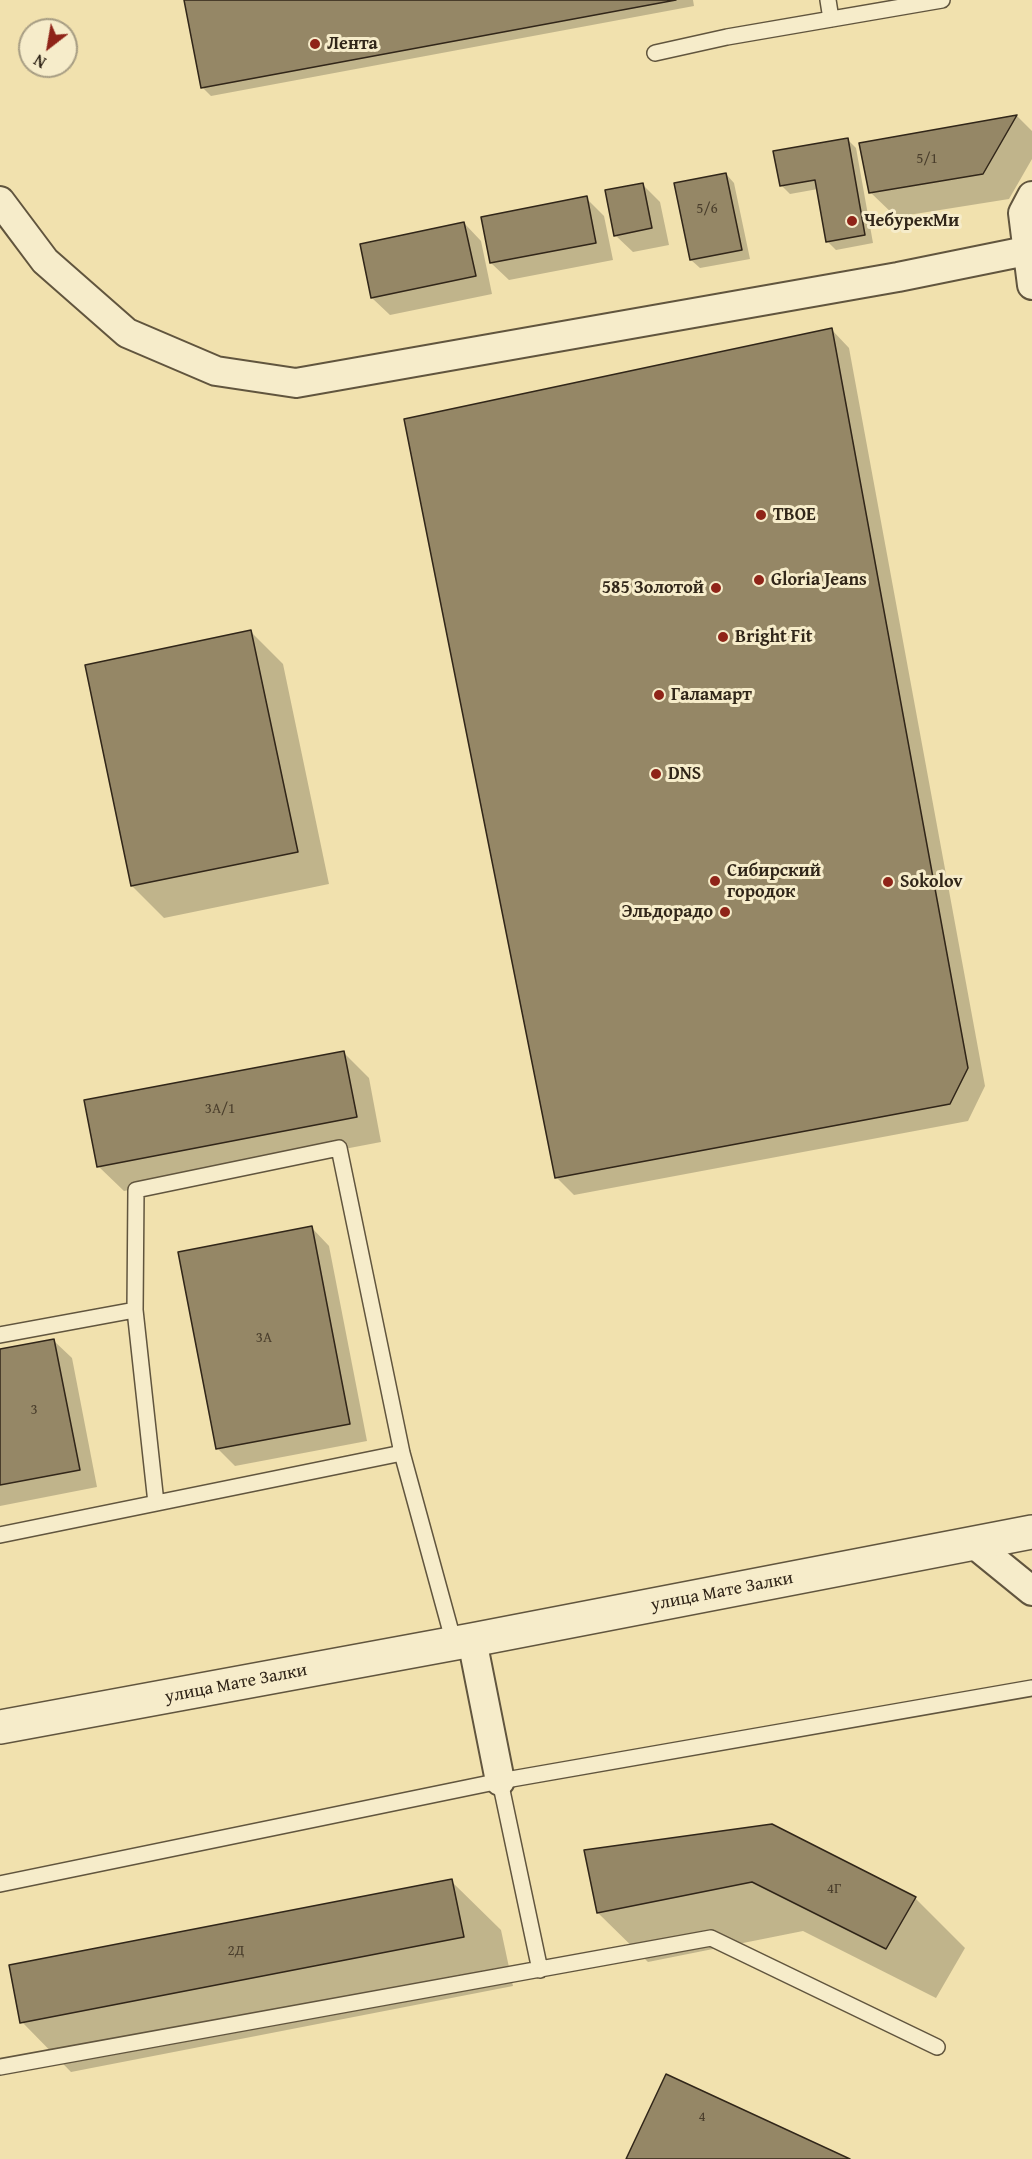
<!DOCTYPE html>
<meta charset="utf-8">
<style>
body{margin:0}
#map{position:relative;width:1032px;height:2159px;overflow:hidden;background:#f1e1ae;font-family:"Gentium Book Plus",serif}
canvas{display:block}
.north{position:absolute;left:18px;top:18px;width:60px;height:60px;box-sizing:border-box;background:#f6ecca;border:2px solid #a79d83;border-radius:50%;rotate:211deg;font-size:16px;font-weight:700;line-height:24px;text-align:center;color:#312619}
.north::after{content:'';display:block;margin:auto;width:21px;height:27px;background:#8f2418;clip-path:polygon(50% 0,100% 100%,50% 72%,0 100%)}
</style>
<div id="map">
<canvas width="1032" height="2159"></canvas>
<div class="north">N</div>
</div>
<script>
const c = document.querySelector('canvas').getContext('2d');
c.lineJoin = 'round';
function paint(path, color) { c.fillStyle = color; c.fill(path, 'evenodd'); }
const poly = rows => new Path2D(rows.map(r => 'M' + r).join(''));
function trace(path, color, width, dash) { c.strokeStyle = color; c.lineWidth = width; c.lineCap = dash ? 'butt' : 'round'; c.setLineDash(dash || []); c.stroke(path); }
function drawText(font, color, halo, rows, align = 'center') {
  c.font = font + ' "Gentium Book Plus",serif'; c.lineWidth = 6; c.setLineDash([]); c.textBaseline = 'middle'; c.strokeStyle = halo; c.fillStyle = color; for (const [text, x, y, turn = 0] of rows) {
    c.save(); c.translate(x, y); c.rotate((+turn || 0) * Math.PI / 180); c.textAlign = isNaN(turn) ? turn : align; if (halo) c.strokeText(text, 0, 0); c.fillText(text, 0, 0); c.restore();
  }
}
paint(poly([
 [186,0,693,0,694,6,211,96,202,87],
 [1017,116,1032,131,1032,159,1009,199,896,217,870,192,861,144],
 [848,140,856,148,873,243,836,250,827,241,818,189,790,194,781,185],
 [726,174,734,183,750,259,700,268,691,260],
 [643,185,660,202,669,245,633,252,615,235],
 [586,198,604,216,613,260,509,280,491,263],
 [464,223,481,241,492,294,390,315,372,298],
 [832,330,849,348,985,1086,968,1121,574,1195,556,1177],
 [251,632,283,664,329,884,164,918,132,886],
 [343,1052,369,1078,381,1142,124,1191,98,1166],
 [312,1228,329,1246,367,1441,235,1466,217,1448],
 [54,1341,72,1358,97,1487,0,1506,0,1351],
 [585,1851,915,1898,965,1948,936,1998,803,1931,648,1962,598,1913],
 [451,1881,501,1930,513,1986,71,2072,22,2022]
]), '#0003');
const building = poly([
 [184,0,676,0,201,88,184,0],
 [1017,115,983,174,869,193,859,143,1017,115],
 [848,138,865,235,826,242,815,180,780,186,773,151,848,138],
 [726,173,742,250,690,260,674,183,726,173],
 [643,183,652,228,614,236,605,190,643,183],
 [587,196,596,243,490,263,481,217,587,196],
 [464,222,476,276,371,298,360,244,464,222],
 [832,328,968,1068,950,1104,555,1178,404,419,832,328],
 [251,630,298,852,131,886,85,665,251,630],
 [344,1051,357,1117,97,1167,84,1100,344,1051],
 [312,1226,350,1424,216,1449,178,1252,312,1226],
 [54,1339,80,1470,0,1485,0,1349,54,1339],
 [772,1824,916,1897,886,1949,752,1882,597,1913,584,1850,772,1824],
 [452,1879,464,1937,20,2023,9,1965,452,1879],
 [666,2074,850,2159,626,2159,666,2074]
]);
paint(building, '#958766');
trace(building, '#312619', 1.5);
const service = poly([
 [828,0,831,19],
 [655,53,727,37,942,0],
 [0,1335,135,1310],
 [156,1503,135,1310,136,1190,339,1148,402,1453,454,1643],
 [0,1535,402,1453],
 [500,1781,540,1970],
 [0,1884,500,1781,1032,1688],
 [0,2067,711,1938,937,2047]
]);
const minor = poly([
 [1032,196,1023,213,1032,285],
 [0,201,45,261,127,333,216,371,296,383,898,277,1026,251],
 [973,1543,1032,1591],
 [472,1640,500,1781]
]);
const tertiary = poly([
 [0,1727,472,1640,1032,1532]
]);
trace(service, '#61553e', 18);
trace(minor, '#61553e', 32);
trace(tertiary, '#61553e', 36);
trace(service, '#f6ecca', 15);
trace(minor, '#f6ecca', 28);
trace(tertiary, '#f6ecca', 33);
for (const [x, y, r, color] of [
 [315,44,6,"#8f2418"],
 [852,221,6,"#8f2418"],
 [761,515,6,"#8f2418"],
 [759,580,6,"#8f2418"],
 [716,588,6,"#8f2418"],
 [723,637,6,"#8f2418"],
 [659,695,6,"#8f2418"],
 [656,774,6,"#8f2418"],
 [715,881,6,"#8f2418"],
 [888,882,6,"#8f2418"],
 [725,912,6,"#8f2418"]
]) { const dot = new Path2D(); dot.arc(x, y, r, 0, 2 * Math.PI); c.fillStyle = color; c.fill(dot); trace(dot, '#f6ecca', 2); }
drawText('15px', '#4a3e2c', null, [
 ["5/1",927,159],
 ["5/6",707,209],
 ["3А/1",220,1109],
 ["3А",264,1338],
 ["3",34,1410],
 ["4Г",834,1889],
 ["2Д",236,1951],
 ["4",702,2117]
]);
drawText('bold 18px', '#312619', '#f6ecca', [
 ["Лента",327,44],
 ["ЧебурекМи",864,221],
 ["ТВОЕ",773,515],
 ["Gloria Jeans",771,580],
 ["585 Золотой",704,588,"right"],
 ["Bright Fit",735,637],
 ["Галамарт",671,695],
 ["DNS",668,774],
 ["Сибирский",727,871],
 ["городок",727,892],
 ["Sokolov",900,882],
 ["Эльдорадо",713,912,"right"]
], 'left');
drawText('18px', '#312619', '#f6ecca', [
 ["улица Мате Залки",722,1592,-11],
 ["улица Мате Залки",236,1684,-11]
]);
</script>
